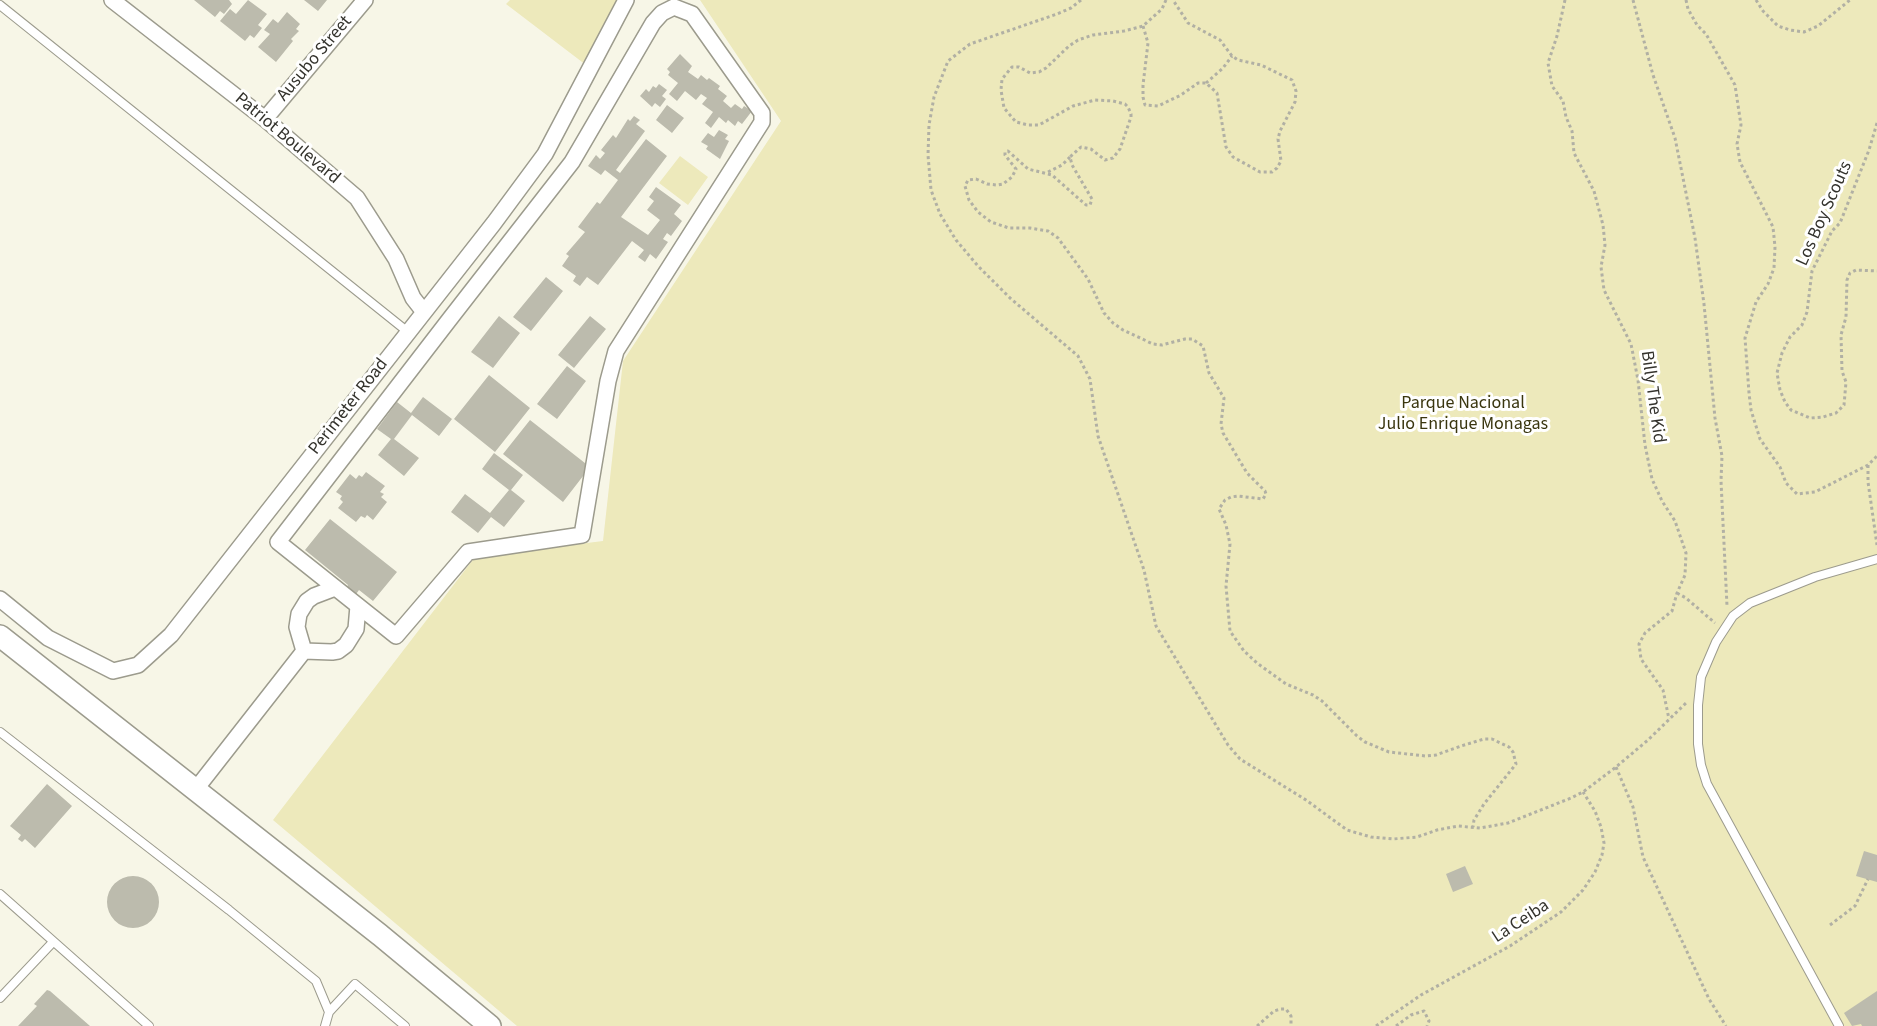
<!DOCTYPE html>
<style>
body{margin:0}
canvas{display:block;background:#f7f6e7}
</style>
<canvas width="1877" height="1026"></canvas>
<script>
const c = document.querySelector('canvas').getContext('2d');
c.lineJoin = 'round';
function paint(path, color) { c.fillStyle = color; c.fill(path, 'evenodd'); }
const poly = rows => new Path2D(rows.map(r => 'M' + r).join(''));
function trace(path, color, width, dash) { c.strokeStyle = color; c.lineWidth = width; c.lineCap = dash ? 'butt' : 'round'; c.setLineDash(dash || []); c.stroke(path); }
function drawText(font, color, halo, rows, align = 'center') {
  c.font = font + ' "Source Sans 3",sans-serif'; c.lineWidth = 6; c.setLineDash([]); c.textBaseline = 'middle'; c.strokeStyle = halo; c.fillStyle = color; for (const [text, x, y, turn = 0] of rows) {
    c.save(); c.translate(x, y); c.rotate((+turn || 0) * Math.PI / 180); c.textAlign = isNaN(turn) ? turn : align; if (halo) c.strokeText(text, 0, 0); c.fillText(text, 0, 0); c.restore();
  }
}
paint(poly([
 [510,0,626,0,586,65,506,4],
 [700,0,1877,0,1877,1026,517,1026,273,820,475,557,603,541,623,361,781,121],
 [680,156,708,177,688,205,659,183]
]), '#ede9bb');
paint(poly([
 [194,0,229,0,232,4,224,14,220,11,215,17],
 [248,0,267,14,258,25,262,28,254,38,250,35,245,41,220,21,230,9,236,14],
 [304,0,327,0,318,11],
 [287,12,300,24,296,29,299,31,291,39,293,41,276,62,258,47,270,34,264,30,273,19,278,23],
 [680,54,692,66,688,72,698,79,701,75,707,80,709,78,720,86,718,89,727,96,723,101,731,108,735,104,742,109,744,106,752,111,742,124,738,121,735,126,728,120,726,123,719,117,711,128,705,123,713,112,702,104,707,98,701,94,696,100,685,91,677,101,669,94,678,83,668,75,670,72,667,69],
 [659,84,667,90,662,96,666,99,660,107,655,103,652,107,640,96,646,89,649,92,653,86,656,88],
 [667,105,684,118,672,133,656,120],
 [634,116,640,120,636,124,645,131,616,170,620,173,646,139,667,156,621,217,648,235,660,220,647,210,654,201,649,197,656,187,681,205,674,214,682,221,671,236,667,233,663,239,668,242,656,259,650,254,645,262,638,257,644,250,632,241,598,285,587,277,580,286,573,281,576,276,562,266,569,256,566,254,585,232,578,227,597,202,600,204,618,180,605,170,601,175,588,166,596,155,600,159,605,153,601,150,613,135,616,138,628,119,630,121],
 [719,130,728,135,725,139,729,141,720,159,706,149,708,146,701,142,708,133,714,137],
 [546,277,563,291,531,331,513,317],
 [499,316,520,333,493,368,471,352],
 [590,316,606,329,574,368,558,355],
 [567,366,586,381,557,419,537,404],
 [489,375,530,408,495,452,454,419],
 [423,397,452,419,439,436,412,415,394,439,419,458,404,476,378,455,391,439,377,429,397,402,411,413],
 [530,420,590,467,563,502,503,454],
 [494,453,523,475,511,490,525,501,504,527,491,517,478,533,451,512,465,494,490,513,509,490,482,469],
 [366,472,385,486,380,492,384,494,381,497,387,502,373,520,367,515,365,518,361,516,356,522,338,508,343,502,340,499,342,496,336,492,350,474,356,479,359,475,362,477],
 [330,519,397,572,373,601,359,590,354,597,345,590,348,585,305,550],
 [47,784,72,806,35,848,25,839,22,842,18,839,21,835,10,826],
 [1864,851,1877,855,1877,882,1856,876],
 [1465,866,1473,884,1453,892,1446,874],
 '107 902a26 26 0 1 1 52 0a26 26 0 1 1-52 0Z',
 [47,990,50,991,90,1026,18,1026,37,1006,34,1004],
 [1877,991,1877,1026,1862,1026,1861,1024,1852,1026,1844,1013]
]), '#bcbbad');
const lane = poly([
 [0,5,408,332],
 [0,732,229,910,316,981,329,1012],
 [0,894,149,1026],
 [0,998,53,942],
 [325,1026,329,1012,355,984,405,1026],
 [1839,1026,1707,784,1701,765,1698,744,1698,705,1701,677,1716,642,1733,616,1750,603,1815,577,1877,559]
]);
const street = poly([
 [112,0,265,119,357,198,396,259,413,298,424,312],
 [674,7,692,14,762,113,762,122,616,351,608,381,582,535,468,552,396,636,278,542,449,320,572,162,653,23,662,13,674,7],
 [265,119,365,0],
 [0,599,48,638,113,671,138,665,171,635,494,223,545,154,626,0],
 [304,651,332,652,338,651,346,645,356,629,358,606],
 [304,651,297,627,299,614,307,601,314,596,335,588],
 [196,789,304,651]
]);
const secondary = poly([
 [0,636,380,935,490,1026]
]);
trace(lane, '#9c9b8d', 10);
trace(street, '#9c9b8d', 18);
trace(secondary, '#9c9b8d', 24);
trace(poly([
 [1081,0,1071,8,1057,14,970,44,948,61,934,97,929,125,928,155,931,190,940,214,956,240,978,266,1010,298,1078,356,1090,379,1098,436,1144,570,1156,626,1228,745,1240,759,1306,800,1347,830,1371,837,1393,839,1417,837,1437,830,1458,826,1480,828,1508,823,1571,798,1583,792,1616,767,1648,740,1686,703],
 [1166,0,1162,9,1143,26,1124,31,1093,35,1078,40,1069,46,1046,68,1039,72,1030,73,1019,67,1012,67,1002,79,1001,90,1004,108,1016,122,1028,125,1039,125,1073,106,1095,100,1113,101,1125,104,1128,107,1131,114,1131,117,1120,149,1113,158,1105,160,1091,149,1081,147,1070,157,1072,165,1092,199,1090,205,1086,205,1052,175,1028,169,1008,151,1005,152,1005,155,1016,169,1012,177,1003,184,997,185,987,184,976,179,968,180,965,186,969,200,978,212,991,222,1009,228,1030,228,1048,231,1058,238,1088,279,1104,313,1113,323,1123,330,1153,344,1162,345,1185,339,1192,339,1203,346,1209,373,1224,398,1221,424,1223,433,1247,473,1265,491,1266,494,1263,499,1238,496,1231,497,1225,500,1219,509,1226,525,1230,544,1226,586,1230,631,1244,651,1257,663,1286,684,1313,695,1322,701,1357,736,1365,742,1389,752,1426,756,1436,755,1461,746,1484,739,1492,739,1509,747,1513,752,1516,764,1484,804,1474,820,1473,827],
 [1565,0,1557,36,1548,63,1552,86,1563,101,1566,117,1572,131,1574,153,1594,191,1603,225,1605,245,1601,267,1604,290,1631,344,1638,380,1645,445,1652,479,1662,501,1675,521,1686,553,1685,575,1677,593,1672,611,1645,633,1639,644,1641,659,1663,690,1669,719],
 [1633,0,1653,75,1675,138,1695,238,1704,304,1715,418,1722,456,1721,481,1727,606],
 [1686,0,1688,9,1697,25,1706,34,1735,85,1741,125,1737,144,1740,162,1773,227,1775,247,1774,268,1768,284,1756,302,1745,338,1749,393,1751,410,1760,439,1780,467,1786,483,1797,494,1815,492,1868,465,1877,456],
 [1756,0,1763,11,1778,26,1790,30,1804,32,1818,26,1850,0],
 [1143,26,1148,43,1143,85,1143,97,1145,105,1158,106,1181,95,1198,83,1206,83,1217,93,1226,147,1233,157,1260,172,1272,172,1277,168,1281,161,1278,139,1280,131,1295,102,1296,91,1292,80,1261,65,1238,60,1232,56,1220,40,1188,23,1173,0],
 [1206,83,1223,68,1232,56],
 [1877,123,1869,150,1840,223,1832,231,1812,271,1807,312,1802,325,1790,337,1782,353,1777,373,1780,390,1785,402,1791,410,1810,418,1823,417,1836,413,1844,405,1846,382,1842,371,1841,335,1846,317,1847,280,1850,273,1856,270,1877,271],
 [1048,172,1062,165,1070,157],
 [1868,465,1868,482,1877,545],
 [1677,593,1686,598,1715,623],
 [1616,767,1633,807,1643,857,1709,999,1726,1026],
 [1830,925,1855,906,1868,879],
 [1257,1026,1274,1011,1281,1009,1286,1009,1291,1016,1291,1026],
 [1376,1026,1421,995,1510,946,1561,912,1583,890,1595,872,1602,855,1604,843,1601,827,1595,811,1583,792],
 [1396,1026,1411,1015,1424,1011,1429,1021,1427,1026]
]), '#b1b0a4', 3, [3, 3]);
trace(lane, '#fff', 8);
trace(street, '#fff', 15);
trace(secondary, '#fff', 21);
drawText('18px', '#34332d', '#fff', [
 ["Ausubo Street",315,59,-50],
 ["Patriot Boulevard",287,139,40],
 ["Los Boy Scouts",1825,214,-66],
 ["Billy The Kid",1652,397,82],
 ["Perimeter Road",349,407,-52],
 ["La Ceiba",1521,922,-33]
]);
drawText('18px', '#3a360f', '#fff', [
 ["Parque Nacional",1463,404],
 ["Julio Enrique Monagas",1463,425]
]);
</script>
